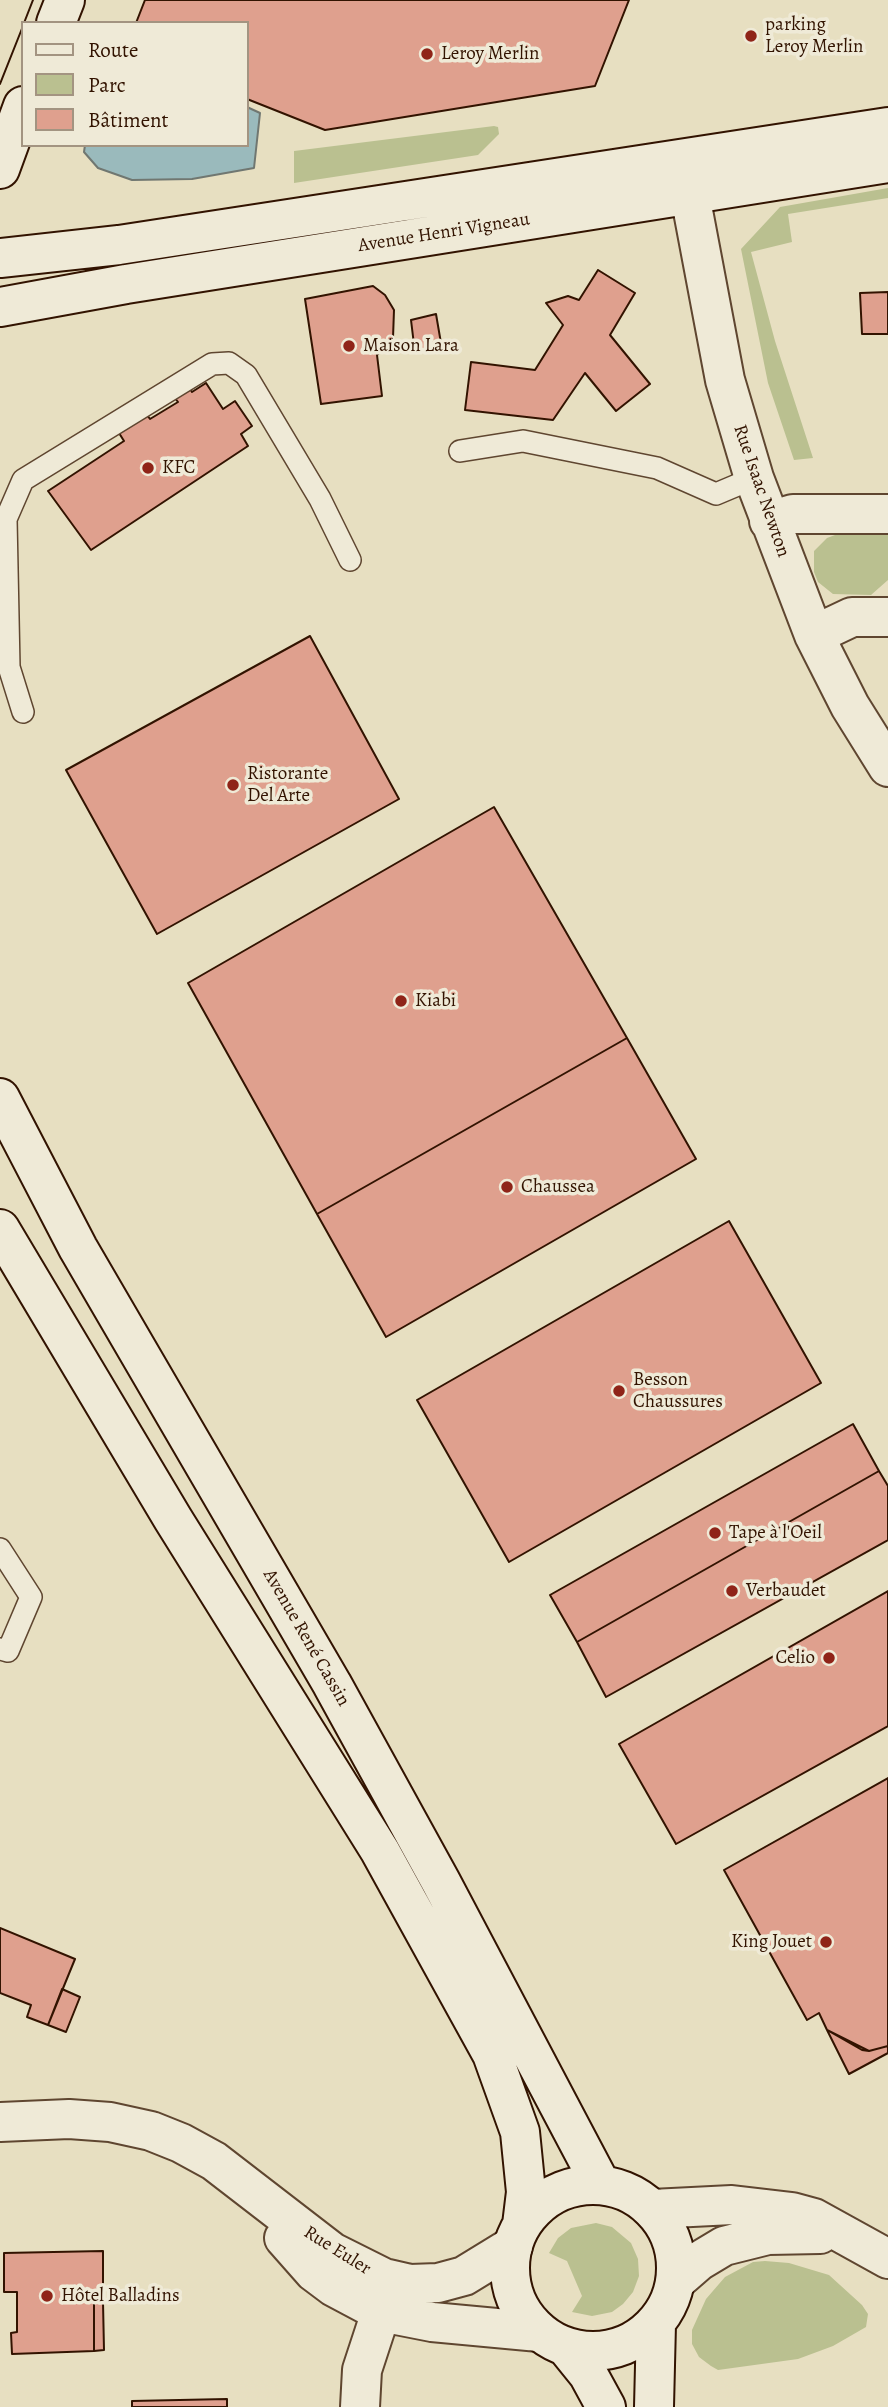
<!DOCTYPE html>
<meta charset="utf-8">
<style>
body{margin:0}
#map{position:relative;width:888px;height:2407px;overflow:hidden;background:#e7dfc1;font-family:Alegreya,serif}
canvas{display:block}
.legend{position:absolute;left:21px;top:21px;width:228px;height:126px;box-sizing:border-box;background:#efead7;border:2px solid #a39481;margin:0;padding:9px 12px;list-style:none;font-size:21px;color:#321300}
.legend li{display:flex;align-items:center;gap:14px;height:35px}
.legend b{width:35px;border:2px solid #a39481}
</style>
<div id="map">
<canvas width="888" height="2407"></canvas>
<ul class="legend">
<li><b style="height:9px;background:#efead7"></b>Route</li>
<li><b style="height:19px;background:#bac090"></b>Parc</li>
<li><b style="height:19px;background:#dfa08e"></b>Bâtiment</li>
</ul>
</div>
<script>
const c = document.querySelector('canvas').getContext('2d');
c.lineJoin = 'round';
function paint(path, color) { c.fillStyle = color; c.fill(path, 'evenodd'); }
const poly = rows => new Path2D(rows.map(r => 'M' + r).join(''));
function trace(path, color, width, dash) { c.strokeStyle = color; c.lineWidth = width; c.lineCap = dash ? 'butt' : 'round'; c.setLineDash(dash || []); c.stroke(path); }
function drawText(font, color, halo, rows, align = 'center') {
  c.font = font + ' Alegreya,serif'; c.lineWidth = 7; c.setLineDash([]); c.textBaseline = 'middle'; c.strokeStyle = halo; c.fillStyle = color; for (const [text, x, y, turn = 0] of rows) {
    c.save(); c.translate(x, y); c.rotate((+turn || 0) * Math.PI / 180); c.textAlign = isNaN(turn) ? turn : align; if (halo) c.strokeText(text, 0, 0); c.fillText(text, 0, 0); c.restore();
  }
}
paint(poly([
 [494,126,498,127,499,134,478,155,294,183,294,151],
 [888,188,888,198,788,214,792,242,751,252,775,341,813,458,794,460,768,383,741,249,780,207],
 [843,532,888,532,888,580,871,595,833,594,818,582,814,572,814,551,827,538],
 [596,2223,612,2227,631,2243,638,2259,639,2276,633,2292,623,2304,612,2312,592,2316,572,2312,582,2296,567,2261,549,2253,558,2238,571,2228],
 [765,2261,789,2263,829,2275,862,2305,868,2314,866,2327,833,2346,798,2359,718,2370,711,2366,699,2357,692,2344,692,2330,706,2299,725,2277,753,2262]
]), '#bac090');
const water = poly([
 [247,107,260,113,254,168,192,179,132,180,98,168,84,152,85,145,247,145,247,107]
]);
paint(water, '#9ababc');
trace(water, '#707771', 2);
const building = poly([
 [145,0,629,0,595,86,325,130,247,99,247,23,136,23,145,0],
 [598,270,635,293,610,335,650,384,616,411,585,373,553,420,465,410,471,362,535,370,563,325,546,303,568,296,579,300,598,270],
 [373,286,385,295,394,310,393,338,377,355,382,396,321,404,305,299,373,286],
 [888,292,888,334,862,334,860,293,888,292],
 [436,314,442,349,415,353,411,320,436,314],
 [206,383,223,409,235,401,252,426,241,434,248,446,91,550,48,491,124,441,119,433,147,415,150,419,178,402,174,397,189,387,192,392,206,383],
 [310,636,399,799,157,934,66,770,310,636],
 [494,807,627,1038,317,1214,188,983,494,807],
 [627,1038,696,1159,386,1337,317,1214,627,1038],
 [729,1221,821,1383,509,1562,417,1400,729,1221],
 [853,1424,879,1471,577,1642,550,1595,853,1424],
 [879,1471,888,1486,888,1540,606,1697,577,1642,879,1471],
 [888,1591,888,1726,676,1844,619,1744,888,1591],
 [888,1778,888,2046,869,2051,827,2030,819,2013,807,2020,724,1870,888,1778],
 [0,1928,75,1959,48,2025,27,2017,31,2005,0,1993,0,1928],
 [62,1989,80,1997,66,2032,48,2025,62,1989],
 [827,2030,862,2050,869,2051,888,2046,888,2053,849,2074,827,2030],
 [103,2251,103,2302,94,2302,94,2351,12,2354,11,2333,17,2332,17,2292,4,2292,4,2253,103,2251],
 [94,2302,103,2302,104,2350,94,2351,94,2302],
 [227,2399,227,2407,132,2407,132,2401,227,2399]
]);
paint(building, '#dfa08e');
trace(building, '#321300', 2);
const lane = poly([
 [460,451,523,441,657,468,716,494,754,478],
 [23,712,9,667,6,519,23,480,212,364,229,363,246,375,320,499,350,560],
 [0,1549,31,1597,8,1651,0,1649]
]);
const street = poly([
 [690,195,725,380,754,478,814,635,850,706,888,767],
 [769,521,793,514,888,514],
 [814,635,852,617,888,617],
 [0,2122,69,2119,110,2122,151,2131,181,2143,214,2161,332,2252,384,2278,410,2284,438,2283,464,2276,513,2246],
 [652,2209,732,2205,792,2212,814,2218,888,2259],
 [284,2238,314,2272,334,2287,381,2312,432,2322,539,2332],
 [676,2281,699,2261,724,2246,768,2235,820,2234],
 [360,2407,362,2370,381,2312]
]);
const secondary = poly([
 [56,23,65,0],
 [0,169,23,106],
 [0,258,119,245,888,127],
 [0,307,126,284,888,163],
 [0,1098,78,1248,332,1684,441,1882,601,2185],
 [0,1229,173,1519,380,1851,492,2054,520,2132,526,2192,522,2225],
 '510 2268a83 83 0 1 1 166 0a83 83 0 1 1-166 0Z',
 [567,2348,588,2374,606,2407],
 [654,2407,656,2324]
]);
trace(lane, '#5f4630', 24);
trace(street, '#5f4630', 42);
trace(secondary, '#321300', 42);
trace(lane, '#efead7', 21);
trace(street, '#efead7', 38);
trace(secondary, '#efead7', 38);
trace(poly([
 [24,23,33,0],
 [0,84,23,26]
]), '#321300', 2);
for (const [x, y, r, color] of [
 [751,36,7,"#8f2418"],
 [427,54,7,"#8f2418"],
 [349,346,7,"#8f2418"],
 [148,468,7,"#8f2418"],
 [233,785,7,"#8f2418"],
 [401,1001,7,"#8f2418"],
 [507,1187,7,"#8f2418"],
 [619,1391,7,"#8f2418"],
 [715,1533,7,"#8f2418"],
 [732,1591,7,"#8f2418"],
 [829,1658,7,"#8f2418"],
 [826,1942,7,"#8f2418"],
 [47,2296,7,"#8f2418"]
]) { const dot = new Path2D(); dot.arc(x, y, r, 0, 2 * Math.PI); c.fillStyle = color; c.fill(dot); trace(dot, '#efead7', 2.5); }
drawText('19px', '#321300', '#efead7', [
 ["parking",765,25],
 ["Leroy Merlin",765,47],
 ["Leroy Merlin",441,54],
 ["Maison Lara",363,346],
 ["KFC",162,468],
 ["Ristorante",247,774],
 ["Del Arte",247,796],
 ["Kiabi",415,1001],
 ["Chaussea",521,1187],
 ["Besson",633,1380],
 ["Chaussures",633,1402],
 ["Tape à l'Oeil",729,1533],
 ["Verbaudet",746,1591],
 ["Celio",815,1658,"right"],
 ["King Jouet",812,1942,"right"],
 ["Hôtel Balladins",61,2296]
], 'left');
drawText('19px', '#321300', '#efead7', [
 ["Avenue Henri Vigneau",444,233,-9],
 ["Rue Isaac Newton",761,491,71],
 ["Avenue René Cassin",306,1638,60],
 ["Rue Euler",337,2251,32]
]);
</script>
